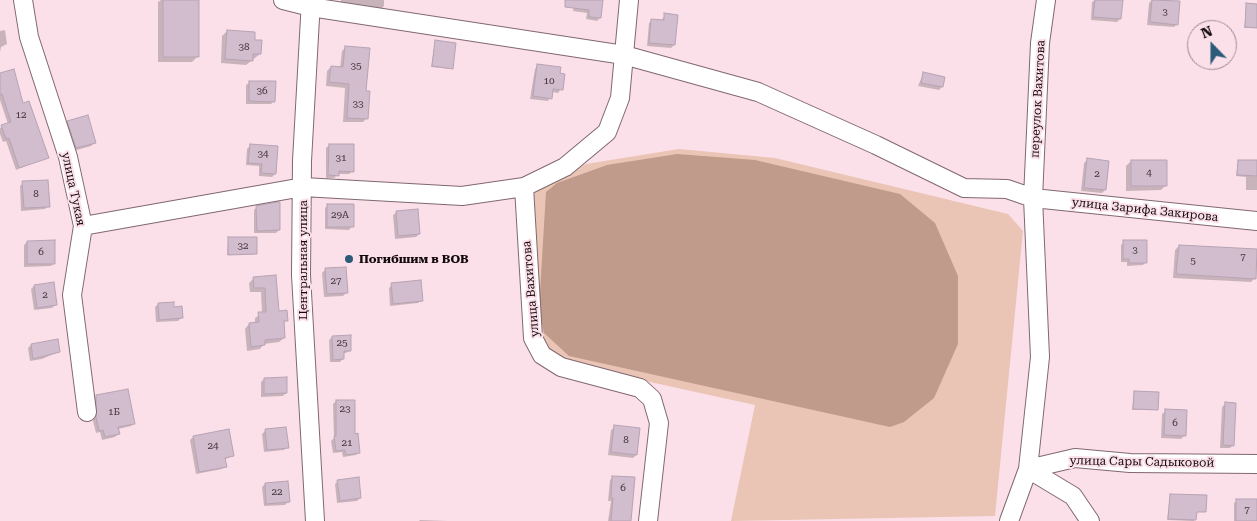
<!DOCTYPE html>
<meta charset="utf-8">
<style>
body{margin:0}
#map{position:relative;width:1257px;height:521px;overflow:hidden;background:#fce0e9;font-family:"Roboto Serif",serif}
canvas{display:block}
.north{position:absolute;left:1187px;top:20px;width:50px;height:50px;box-sizing:border-box;background:#fce0e9;border:1px solid #9e8a90;border-radius:50%;rotate:338deg;font-size:14px;font-weight:700;line-height:20px;text-align:center;color:#11080b}
.north::after{content:'';display:block;margin:auto;width:18px;height:22px;background:#2c5b7a;clip-path:polygon(50% 0,100% 100%,50% 72%,0 100%)}
</style>
<div id="map">
<canvas width="1257" height="521"></canvas>
<div class="north">N</div>
</div>
<script>
const c = document.querySelector('canvas').getContext('2d');
c.lineJoin = 'round';
function paint(path, color) { c.fillStyle = color; c.fill(path, 'evenodd'); }
const poly = rows => new Path2D(rows.map(r => 'M' + r).join(''));
function trace(path, color, width, dash) { c.strokeStyle = color; c.lineWidth = width; c.lineCap = dash ? 'butt' : 'round'; c.setLineDash(dash || []); c.stroke(path); }
function drawText(font, color, halo, rows, align = 'center') {
  c.font = font + ' "Roboto Serif",serif'; c.lineWidth = 4; c.setLineDash([]); c.textBaseline = 'middle'; c.strokeStyle = halo; c.fillStyle = color; for (const [text, x, y, turn = 0] of rows) {
    c.save(); c.translate(x, y); c.rotate((+turn || 0) * Math.PI / 180); c.textAlign = isNaN(turn) ? turn : align; if (halo) c.strokeText(text, 0, 0); c.fillText(text, 0, 0); c.restore();
  }
}
paint(poly([
 [679,149,775,158,1008,214,1023,231,995,516,731,521,755,405,568,364,556,360,538,336,534,267,534,192,586,164]
]), '#eac4b5');
paint(poly([
 [677,154,755,160,900,194,935,223,958,276,958,344,934,398,904,422,890,427,569,356,544,333,539,309,546,192,557,183,607,165]
]), '#c09a8a');
paint(poly([
 [161,0,197,0,197,57,192,62,158,62,158,2],
 [341,0,384,0,384,6,378,12,341,8],
 [575,0,602,0,600,18,597,21,586,19,587,13,573,11],
 [1095,0,1105,0,1120,19,1117,22,1091,20,1092,2],
 [1152,0,1179,2,1177,24,1174,27,1147,25,1149,3],
 [1247,4,1257,5,1257,28,1244,28],
 [665,15,674,45,671,48,647,46,649,23,652,20,661,21],
 [5,30,7,44,1,47,0,52,0,31],
 [227,31,253,41,260,54,246,65,221,63,222,36],
 [435,42,452,68,451,69,431,67],
 [346,47,365,92,367,118,363,122,343,122,345,88,326,86,327,71,331,67,340,68,342,51],
 [538,66,559,75,561,89,558,93,552,92,548,101,530,99,535,69],
 [0,74,22,105,47,157,16,170,6,141,3,142,0,134,0,128,8,124,0,100],
 [923,74,942,87,939,90,918,86],
 [250,82,274,101,271,104,246,104,246,85],
 [68,122,94,143,91,146,73,151,65,125],
 [329,145,353,171,349,174,338,174,334,178,326,178,326,148],
 [250,146,275,174,272,177,259,176,259,166,246,165,247,149],
 [1087,160,1105,190,1102,193,1081,191,1084,163],
 [1131,161,1166,185,1161,190,1126,191,1126,166],
 [1238,161,1257,162,1257,190,1246,190,1246,177,1236,176],
 [23,183,48,206,45,209,21,211,20,186],
 [328,205,352,226,349,230,325,229,325,208],
 [257,207,279,230,276,233,254,233,254,210],
 [397,212,419,234,416,237,395,239,393,215],
 [228,239,256,254,227,255],
 [27,242,54,263,51,266,24,267,24,245],
 [1124,242,1146,262,1143,265,1127,266,1127,262,1121,262,1121,245],
 [1179,246,1255,278,1251,282,1173,278,1175,250],
 [326,269,347,292,343,296,324,297,322,273],
 [275,277,277,312,286,320,282,324,284,338,279,342,264,344,260,349,247,351,245,329,249,324,255,324,255,318,262,313,261,292,250,292,249,283,254,278],
 [392,285,422,300,418,303,390,306,389,288],
 [34,286,56,304,52,308,34,310,31,289],
 [158,304,173,308,181,318,178,321,156,322,155,307],
 [332,337,350,351,343,354,343,359,340,362,330,362,329,340],
 [31,345,58,352,42,359,30,361,28,348],
 [264,379,286,393,283,396,261,397,261,382],
 [1134,392,1156,410,1132,410],
 [97,396,134,423,131,426,118,429,118,434,115,437,102,440,100,432,96,433,93,421,94,399],
 [336,401,354,435,359,452,356,455,343,457,342,452,333,453,331,441,334,438,333,404],
 [1225,404,1233,445,1230,448,1220,448,1222,407],
 [1166,411,1184,436,1181,439,1161,438,1162,414],
 [615,427,636,455,633,458,608,455,611,430],
 [265,431,287,447,284,450,264,452,262,434],
 [193,437,232,456,224,460,225,466,222,469,196,474,190,440],
 [613,477,630,521,608,521,611,501,608,501,610,480],
 [338,481,360,498,357,501,337,503,335,484],
 [265,484,288,502,285,505,264,506,262,487],
 [1170,495,1205,511,1196,512,1194,521,1167,520],
 [1237,500,1257,500,1257,521,1234,521,1234,503],
 [420,520,448,521,419,521]
]), '#0003');
const building = poly([
 [163,0,199,0,199,57,163,57,163,0],
 [565,0,603,0,601,18,589,17,589,10,565,7,565,0],
 [1095,0,1123,0,1121,19,1093,17,1095,0],
 [1152,0,1180,1,1178,25,1150,22,1152,0],
 [1246,3,1257,4,1257,28,1245,27,1246,3],
 [664,13,678,15,675,45,649,43,651,19,664,20,664,13],
 [227,30,255,32,255,40,262,40,261,54,253,54,253,61,225,59,227,30],
 [435,40,456,43,453,69,432,66,435,40],
 [345,46,370,48,366,91,370,91,368,119,347,118,349,84,329,82,331,66,343,67,345,46],
 [537,64,561,67,560,73,565,74,563,90,553,89,552,99,533,96,537,64],
 [14,69,23,103,29,101,49,158,19,168,9,138,6,139,1,125,11,122,2,94,0,95,0,73,14,69],
 [923,72,945,77,943,87,921,83,923,72],
 [249,81,276,81,275,102,249,101,249,81],
 [88,115,96,143,76,148,67,121,88,115],
 [250,144,278,146,276,174,261,173,262,164,248,163,250,144],
 [329,144,354,144,354,172,339,171,339,176,328,175,329,144],
 [1087,158,1109,161,1106,190,1084,188,1087,158],
 [1131,160,1167,160,1167,186,1131,186,1131,160],
 [1238,160,1257,160,1257,176,1237,175,1238,160],
 [48,180,50,207,24,208,22,181,48,180],
 [277,202,280,202,280,230,257,231,256,206,277,202],
 [327,204,354,204,354,227,327,227,327,204],
 [418,209,420,234,398,236,396,211,418,209],
 [228,237,257,237,257,254,228,255,228,237],
 [55,240,55,264,27,264,27,241,55,240],
 [1123,240,1147,240,1147,263,1129,263,1129,259,1123,259,1123,240],
 [1179,245,1257,249,1256,279,1176,274,1179,245],
 [346,267,348,293,327,294,325,268,346,267],
 [276,275,279,311,287,310,288,321,284,321,285,338,265,340,265,345,251,347,249,323,259,322,258,312,266,312,265,288,254,288,253,277,276,275],
 [421,280,423,301,393,304,391,283,421,280],
 [54,282,57,305,37,308,34,285,54,282],
 [174,302,174,307,182,306,183,318,159,320,158,303,174,302],
 [351,335,351,351,344,351,344,359,333,360,332,336,351,335],
 [58,339,60,352,33,359,31,344,58,339],
 [287,377,287,393,264,394,264,378,287,377],
 [128,389,135,424,118,427,120,434,105,437,103,430,99,431,96,417,96,395,128,389],
 [1134,391,1159,392,1158,410,1133,409,1134,391],
 [336,400,355,400,355,434,358,433,360,453,346,455,345,450,336,451,334,436,336,436,336,400],
 [1225,402,1236,403,1234,446,1223,445,1225,402],
 [1165,409,1187,410,1186,436,1164,435,1165,409],
 [614,425,640,428,637,455,611,452,614,425],
 [286,427,289,448,267,450,265,429,286,427],
 [229,429,234,456,225,458,227,467,199,472,193,436,229,429],
 [612,476,635,477,631,521,611,521,613,498,611,498,612,476],
 [359,477,361,498,340,501,337,480,359,477],
 [288,481,290,502,266,504,265,483,288,481],
 [1170,494,1207,495,1206,512,1197,512,1196,520,1168,519,1170,494],
 [1236,499,1257,499,1257,521,1236,521,1236,499]
]);
paint(building, '#d1bdcd');
trace(building, '#b7a3b3', 1);
const minor = poly([
 [23,0,29,37,68,157,83,226,72,295,87,412],
 [283,0,311,7,624,55,758,92,876,145,964,188,1007,189,1033,198,1040,357,1028,469,1073,496,1090,521],
 [311,0,302,161,301,275,315,521],
 [1046,0,1040,43,1033,198,1257,221],
 [524,187,533,338,542,355,561,367,640,388,652,399,659,423,648,521],
 [83,226,303,187,462,196,524,187,565,167,607,132,620,98,629,0],
 [1009,521,1028,469,1075,458,1130,463,1257,464]
]);
trace(minor, '#806870', 20);
trace(minor, '#fff', 18);
for (const [x, y, r, color] of [
 [349,259,5,"#2c5b7a"]
]) { const dot = new Path2D(); dot.arc(x, y, r, 0, 2 * Math.PI); c.fillStyle = color; c.fill(dot); trace(dot, '#fce0e9', 2); }
drawText('10px', '#41353c', null, [
 ["3",1165,12],
 ["38",244,47],
 ["35",356,66],
 ["10",549,81],
 ["36",262,91],
 ["33",358,104],
 ["12",21,115],
 ["34",263,154],
 ["31",341,158],
 ["4",1149,173],
 ["2",1097,174],
 ["8",36,194],
 ["29А",340,215],
 ["32",243,246],
 ["3",1135,250],
 ["6",41,252],
 ["7",1243,257],
 ["5",1193,261],
 ["27",336,281],
 ["2",45,295],
 ["25",342,343],
 ["23",345,409],
 ["1Б",114,412],
 ["6",1175,423],
 ["8",626,440],
 ["21",347,443],
 ["24",213,446],
 ["6",623,488],
 ["22",277,492],
 ["7",1247,510]
]);
drawText('12px', '#11080b', '#fce0e9', [
 ["переулок Вахитова",1038,99,-87],
 ["улица Тукая",73,189,78],
 ["улица Зарифа Закирова",1145,210,6],
 ["Центральная улица",303,260,-90],
 ["улица Вахитова",531,289,-95],
 ["улица Сары Садыковой",1142,462,1]
]);
drawText('bold 12px', '#11080b', '#fce0e9', [
 ["Погибшим в ВОВ",359,259]
], 'left');
</script>
